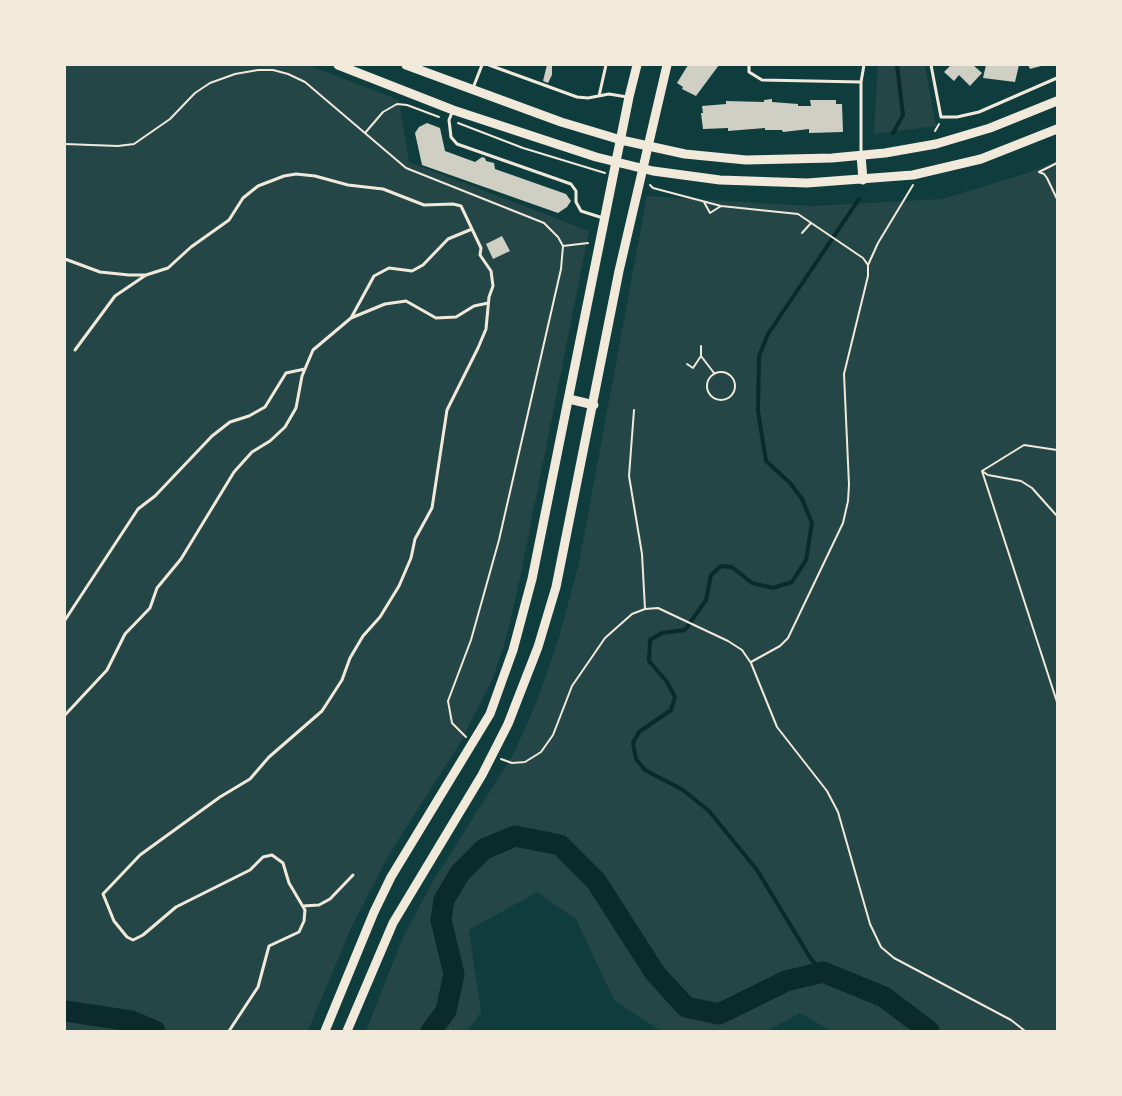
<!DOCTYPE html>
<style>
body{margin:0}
#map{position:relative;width:1122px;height:1096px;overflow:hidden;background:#0f3d3e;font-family:Arial,sans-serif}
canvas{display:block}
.frame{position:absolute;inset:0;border:66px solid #f1e9da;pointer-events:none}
</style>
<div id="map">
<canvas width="1122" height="1096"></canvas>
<div class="frame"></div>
</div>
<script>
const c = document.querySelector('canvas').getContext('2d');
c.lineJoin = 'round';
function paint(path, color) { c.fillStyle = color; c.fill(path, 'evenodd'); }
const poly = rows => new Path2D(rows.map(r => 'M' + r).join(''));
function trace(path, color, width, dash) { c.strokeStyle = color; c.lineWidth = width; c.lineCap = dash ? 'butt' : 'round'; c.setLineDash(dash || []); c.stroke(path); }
paint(poly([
 [65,65,308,65,399,100,409,162,589,231,521,573,507,635,493,678,459,745,391,851,351,928,308,1031,65,1031],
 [878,65,925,65,936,126,874,134],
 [1057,161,1057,1031,831,1031,800,1013,767,1031,661,1031,614,1000,576,919,537,892,469,930,481,1012,467,1031,366,1031,403,937,433,881,514,753,536,703,558,641,579,563,647,196,810,206,942,199,1028,173]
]), '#244646');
trace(poly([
 [893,133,903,115,897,65],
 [823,972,811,959,757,870,709,811,683,790,645,770,636,759,633,743,639,732,671,710,675,697,667,682,649,661,650,640,662,633,685,630,706,600,711,575,721,566,732,567,752,583,773,588,792,582,806,560,812,523,802,499,790,483,766,461,758,411,759,356,768,334,859,199]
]), '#0a2a2b', 4);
trace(poly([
 [65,1011,131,1021,155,1031],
 [431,1031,446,1011,454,974,441,920,444,900,460,873,484,849,515,836,560,845,596,881,655,973,686,1007,719,1014,786,981,823,972,884,997,929,1031]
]), '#0a2a2b', 21);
paint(poly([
 [547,65,552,65,552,75,548,83,543,81],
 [688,65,719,65,696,96,682,89,683,87,677,83],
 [951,65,973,65,982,73,970,86,959,75,954,81,944,72],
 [986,65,1019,65,1015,82,983,78],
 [1028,65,1041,65,1041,66,1030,69],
 [772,99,772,102,798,104,798,106,811,106,810,100,836,100,836,104,842,104,843,132,809,133,809,129,783,132,782,130,765,130,765,128,728,131,728,128,703,129,701,113,703,113,702,106,726,104,726,101,764,102,764,100],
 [427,123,440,128,445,151,475,162,482,157,485,158,486,161,494,163,495,169,566,194,571,201,567,207,558,213,422,165,415,133,419,127],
 [502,236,510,251,493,259,486,244]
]), '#cfcfc3');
trace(poly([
 [458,123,523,148,605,173],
 [935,131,939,124],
 [365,133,383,112,397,104,407,105,439,117],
 [65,144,118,146,134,144,170,119,195,93,210,83,235,74,258,70,273,70,288,74,305,82,406,168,544,223,558,237,563,246,561,269,499,540,471,640,448,701,452,723,466,737],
 [1057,163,1039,172,1044,174,1047,178,1057,199],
 [650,185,653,188,721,206,798,214,863,258,868,265,868,276,844,374,849,485,848,501,843,523,788,638,780,646,751,662],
 [704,202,710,213,721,206],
 [802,233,811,223],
 [563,246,588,243],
 [868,265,878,243,913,185],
 [701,346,701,356,714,373],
 [687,364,693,368,701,356],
 '707 386a14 14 0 1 1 28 0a14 14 0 1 1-28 0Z',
 [634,410,629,476,642,554,645,609],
 [1057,450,1024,445,982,471,1057,702],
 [982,471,988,475,1021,481,1032,488,1057,516],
 [501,759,512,763,525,762,541,752,553,735,572,686,605,638,632,614,645,609,658,608,728,641,742,650,751,663,777,727,827,791,838,812,870,924,881,947,894,958,1011,1020,1025,1031]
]), '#f1e9da', 2);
trace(poly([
 [489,65,577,97,588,98,609,94,627,97],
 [749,65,749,72,762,80,861,82],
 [931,65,941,117,957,117,979,112,1057,78],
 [473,88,482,65],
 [599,96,606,65],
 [453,110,449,120,451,137,457,144,571,184,576,191,576,202,581,211,603,218],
 [861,154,861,82,864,65],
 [65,259,100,272,129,275,146,275,168,268,191,247,229,220,243,198,258,186,284,176,296,174,315,176,348,185,383,189,424,205,453,204,461,206,481,248,480,255,491,271,493,286,489,297,486,329,478,348,447,410,432,508,415,539,411,558,399,586,380,617,363,636,350,658,342,680,322,711,269,757,250,779,220,797,140,855,103,894,114,921,127,937,133,940,143,935,176,907,250,870,263,857,272,855,283,863,289,883,305,910,304,921,299,932,269,946,258,987,229,1031],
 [351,318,374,276,389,268,412,271,423,265,448,239,472,229],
 [75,350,115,296,146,275],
 [65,620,138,509,155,496,212,436,230,422,249,416,265,407,286,373,305,369],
 [65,715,107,670,125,634,150,608,157,588,181,559,234,472,252,452,270,441,285,427,296,408,302,376,313,350,351,318,385,304,406,301,436,318,456,317,474,306,488,303],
 [303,906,319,905,330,899,353,875]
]), '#f1e9da', 3);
trace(poly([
 [338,65,453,110,596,157,653,171,720,180,807,183,913,175,981,159,1057,129],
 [406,65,561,122,621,140,685,154,746,160,832,158,885,153,936,144,990,128,1057,101],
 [861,155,863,180],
 [569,399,594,405],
 [325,1031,374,912,391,877,490,714,513,650,532,579,629,97,637,65],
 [347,1031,393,923,482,775,508,724,538,647,556,587,619,271,667,65]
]), '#f1e9da', 9);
</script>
